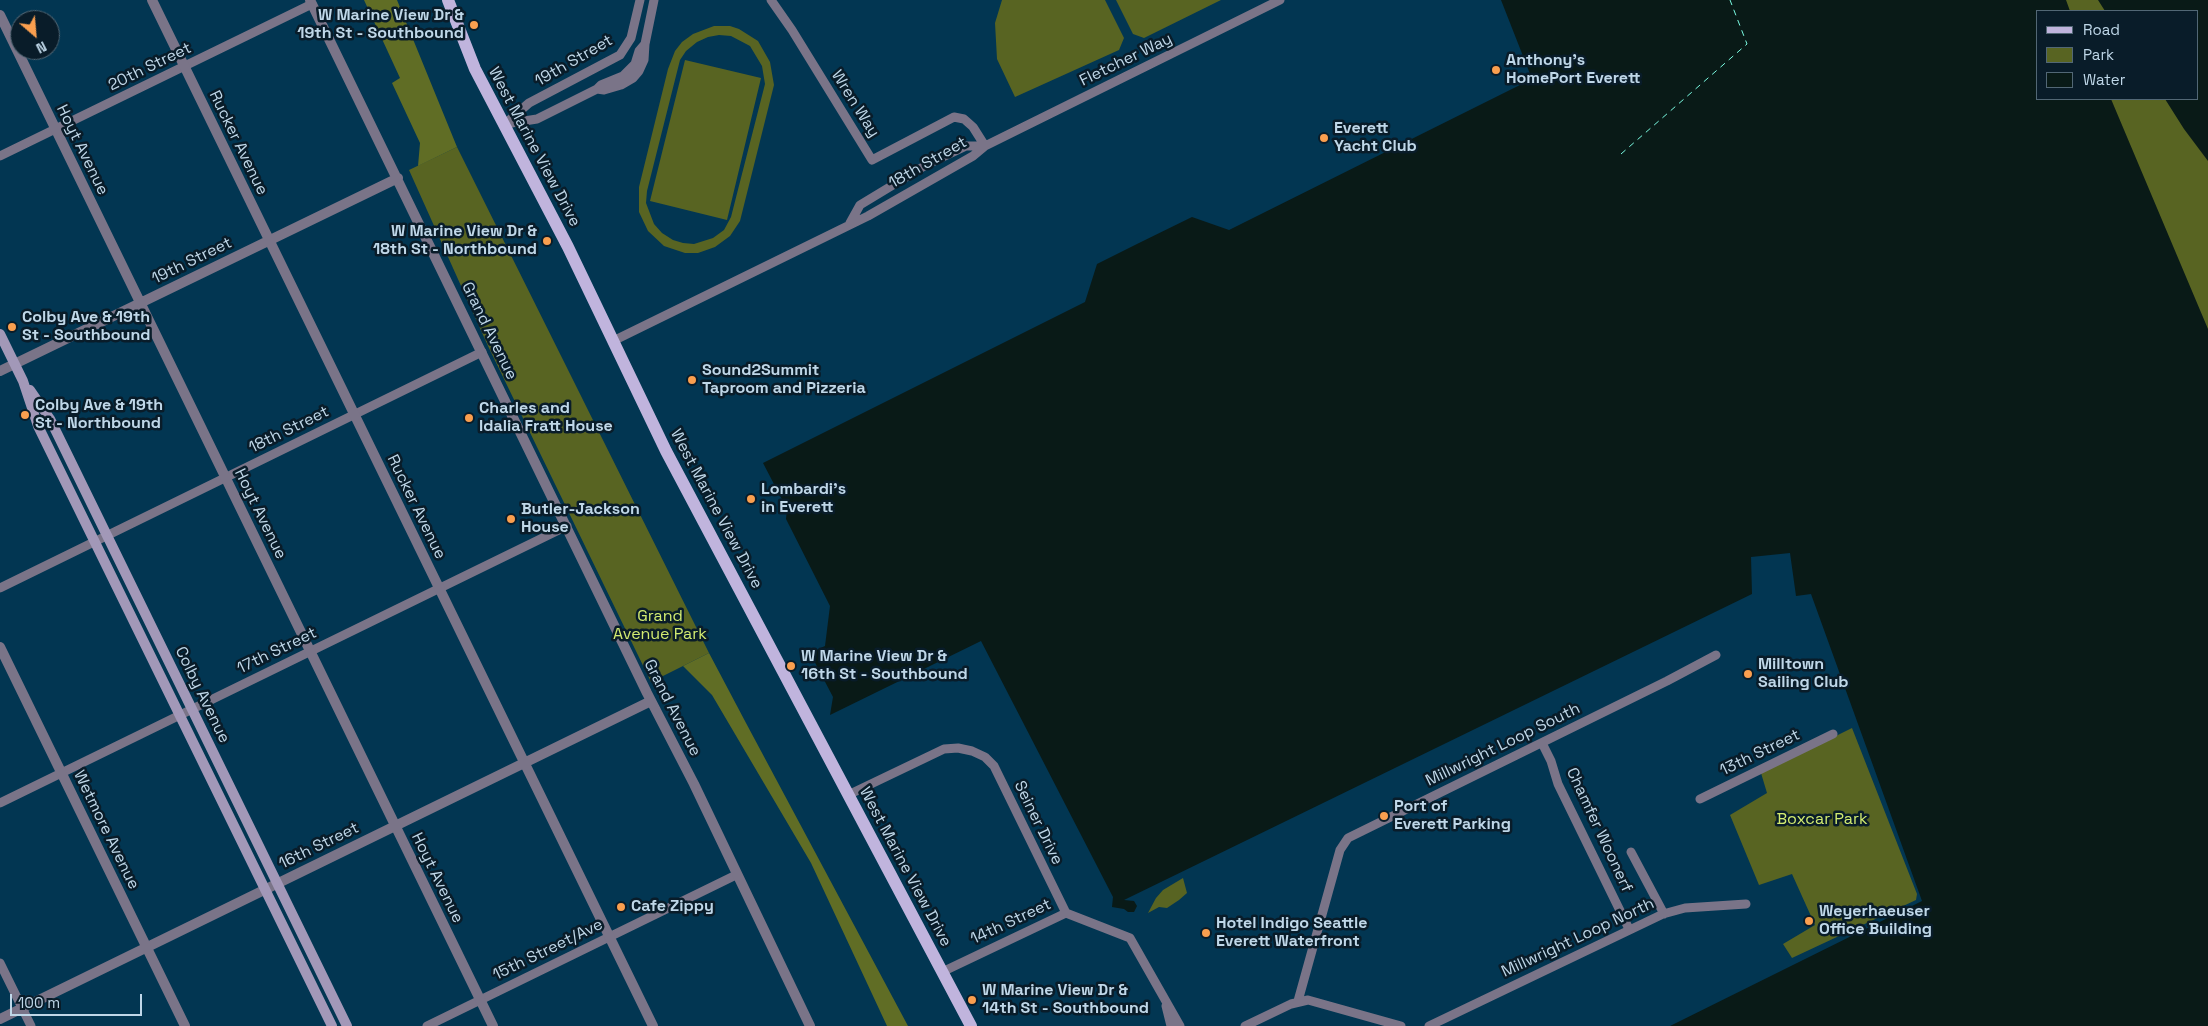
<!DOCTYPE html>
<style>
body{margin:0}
#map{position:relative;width:2208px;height:1026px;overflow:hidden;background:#023652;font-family:"Space Grotesk",sans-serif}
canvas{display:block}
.legend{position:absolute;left:2036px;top:10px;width:162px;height:90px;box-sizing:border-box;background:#091c29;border:1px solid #526775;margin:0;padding:6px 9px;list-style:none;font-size:15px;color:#bfd7e8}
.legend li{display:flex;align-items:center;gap:10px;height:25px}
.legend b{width:25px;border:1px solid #526775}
.north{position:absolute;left:10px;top:10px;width:50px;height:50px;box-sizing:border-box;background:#091c29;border:1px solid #526775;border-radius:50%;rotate:153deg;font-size:14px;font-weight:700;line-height:20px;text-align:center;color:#bfd7e8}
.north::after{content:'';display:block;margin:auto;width:18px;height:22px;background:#fa9f4f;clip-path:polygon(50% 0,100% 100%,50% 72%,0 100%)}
.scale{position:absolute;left:10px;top:994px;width:132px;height:22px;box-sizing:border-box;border:2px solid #bfd7e8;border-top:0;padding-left:6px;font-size:15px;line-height:18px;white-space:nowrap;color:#bfd7e8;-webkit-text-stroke:4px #091c29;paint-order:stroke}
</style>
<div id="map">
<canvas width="2208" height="1026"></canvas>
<ul class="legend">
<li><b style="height:6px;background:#c0b4dd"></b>Road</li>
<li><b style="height:14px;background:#586422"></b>Park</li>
<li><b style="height:14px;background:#091a17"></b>Water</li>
</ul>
<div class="north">N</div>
<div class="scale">100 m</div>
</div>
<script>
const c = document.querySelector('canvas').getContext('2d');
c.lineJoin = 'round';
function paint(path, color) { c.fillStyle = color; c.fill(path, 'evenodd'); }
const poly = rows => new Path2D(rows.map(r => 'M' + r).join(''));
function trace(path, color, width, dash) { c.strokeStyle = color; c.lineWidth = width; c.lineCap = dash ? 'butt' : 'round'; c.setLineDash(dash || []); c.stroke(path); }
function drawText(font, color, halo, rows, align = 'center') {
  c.font = font + ' "Space Grotesk",sans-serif'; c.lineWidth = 5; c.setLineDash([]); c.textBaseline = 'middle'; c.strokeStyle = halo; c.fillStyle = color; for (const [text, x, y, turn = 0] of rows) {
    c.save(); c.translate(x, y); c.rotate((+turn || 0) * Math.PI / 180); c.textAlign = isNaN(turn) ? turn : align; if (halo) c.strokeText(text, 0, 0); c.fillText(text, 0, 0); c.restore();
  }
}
paint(poly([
 [1002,0,1105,0,1124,38,1119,50,1015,97,997,59,995,23],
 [1116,0,1221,0,1144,38,1133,34],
 [1962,0,2208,0,2208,563],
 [2037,11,2197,11,2197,99,2037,99],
 [714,26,730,26,739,29,758,41,770,62,774,85,740,221,730,236,715,247,698,253,685,253,664,246,648,231,639,212,639,187,668,69,675,51,682,42,693,34],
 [719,35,731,36,750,46,762,66,765,84,731,217,724,230,713,238,694,244,683,243,673,240,662,233,654,224,646,203,647,191,680,60,686,51,697,42,708,37],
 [685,60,761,78,727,220,650,201],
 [457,147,709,653,651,682,488,346,409,170],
 [1852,728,1917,894,1916,900,1792,958,1783,944,1815,925,1792,874,1759,885,1730,815,1767,793,1761,773],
 [1183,878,1187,893,1179,900,1167,908,1159,907,1148,913,1156,898,1163,890]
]), '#586422');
paint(poly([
 [364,0,397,0,457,147,418,166,420,143,392,83,400,78],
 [709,653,746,723,908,1026,887,1026,811,863,712,695,683,666]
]), '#606d25');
paint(poly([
 [1501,0,2066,0,2070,11,2037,11,2037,99,2111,99,2208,329,2208,1026,1670,1026,1922,901,1811,594,1796,596,1790,553,1751,557,1752,594,1124,900,1134,901,1137,906,1134,912,1128,912,1124,909,1112,907,1113,897,981,641,830,715,833,697,810,653,825,646,830,606,786,519,787,509,763,463,1085,302,1097,264,1139,243,1192,217,1229,230,1532,79],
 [2098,0,2208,0,2208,161,2184,129,2165,99,2197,99,2197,11,2105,11]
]), '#091a17');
trace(poly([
 [1621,154,1747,44,1730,0]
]), '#7afbe2', 1, [6, 5]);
trace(poly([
 [771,0,792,30,872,160,954,117,964,119,973,127,985,146],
 [597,89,604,90,621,85,633,78,639,71,644,60,645,44,654,0],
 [505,124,529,103,620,55,631,38,640,0],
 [505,124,537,119,597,89,601,85,623,76,635,64,639,51,645,44],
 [0,156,312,4],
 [850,223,860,205,926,165,966,146,985,146],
 [613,341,868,216,973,156,985,146,1280,0],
 [0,588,482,352],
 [1542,743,1551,761,1558,784,1629,929],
 [848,795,944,749,958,748,972,751,985,757,994,766,1066,913,1130,938,1180,1026],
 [1700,799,1833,734],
 [0,803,567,526],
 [1631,852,1664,914],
 [0,963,31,1026],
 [942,972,1066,913],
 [1298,1001,1340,850,1348,838,1667,681,1716,655],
 [1166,1006,1171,1026],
 [427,1026,736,875],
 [1245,1026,1291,1004,1308,1000,1401,1026],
 [1429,1026,1663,914,1685,908,1746,904]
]), '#7a7488', 9);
trace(poly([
 [152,0,653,1026],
 [310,0,647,693,694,784,810,1026],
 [0,15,493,1026],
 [0,371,398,178],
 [0,647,185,1026],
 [0,1019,651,701]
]), '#7a7488', 10);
trace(poly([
 [0,334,23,381,38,426,332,1026],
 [30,390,50,419,347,1026]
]), '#a298b8', 10);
trace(poly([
 [448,0,475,69,568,247,666,451,971,1026]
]), '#c0b4dd', 12);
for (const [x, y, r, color] of [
 [474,25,5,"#fa9f4f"],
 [1496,70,5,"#fa9f4f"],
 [1324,138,5,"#fa9f4f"],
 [547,241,5,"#fa9f4f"],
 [12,327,5,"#fa9f4f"],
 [692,380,5,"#fa9f4f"],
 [25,415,5,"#fa9f4f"],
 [469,418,5,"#fa9f4f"],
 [751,499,5,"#fa9f4f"],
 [511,519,5,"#fa9f4f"],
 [791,666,5,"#fa9f4f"],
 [1748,674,5,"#fa9f4f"],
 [1384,816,5,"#fa9f4f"],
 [621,907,5,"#fa9f4f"],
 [1809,921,5,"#fa9f4f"],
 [1206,933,5,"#fa9f4f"],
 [972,1000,5,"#fa9f4f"]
]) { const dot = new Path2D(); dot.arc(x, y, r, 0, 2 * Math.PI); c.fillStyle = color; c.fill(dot); trace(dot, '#091c29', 2); }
drawText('bold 16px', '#bfd7e8', '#091c29', [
 ["W Marine View Dr &",464,16,"right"],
 ["19th St - Southbound",464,34,"right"],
 ["Anthony's",1506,61],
 ["HomePort Everett",1506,79],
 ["Everett",1334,129],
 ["Yacht Club",1334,147],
 ["W Marine View Dr &",537,232,"right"],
 ["18th St - Northbound",537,250,"right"],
 ["Colby Ave & 19th",22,318],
 ["St - Southbound",22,336],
 ["Sound2Summit",702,371],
 ["Taproom and Pizzeria",702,389],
 ["Colby Ave & 19th",35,406],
 ["St - Northbound",35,424],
 ["Charles and",479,409],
 ["Idalia Fratt House",479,427],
 ["Lombardi's",761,490],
 ["in Everett",761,508],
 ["Butler-Jackson",521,510],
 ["House",521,528],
 ["W Marine View Dr &",801,657],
 ["16th St - Southbound",801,675],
 ["Milltown",1758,665],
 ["Sailing Club",1758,683],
 ["Port of",1394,807],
 ["Everett Parking",1394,825],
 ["Cafe Zippy",631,907],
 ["Weyerhaeuser",1819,912],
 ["Office Building",1819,930],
 ["Hotel Indigo Seattle",1216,924],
 ["Everett Waterfront",1216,942],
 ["W Marine View Dr &",982,991],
 ["14th St - Southbound",982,1009]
], 'left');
drawText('16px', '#bfd7e8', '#091c29', [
 ["Fletcher Way",1126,60,-26],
 ["19th Street",574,61,-30],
 ["20th Street",150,67,-26],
 ["Wren Way",855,104,58],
 ["Rucker Avenue",238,143,64],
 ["West Marine View Drive",534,147,62],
 ["Hoyt Avenue",82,150,64],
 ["18th Street",928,163,-30],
 ["19th Street",192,261,-26],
 ["Grand Avenue",489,331,64],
 ["18th Street",289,430,-26],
 ["Rucker Avenue",416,507,64],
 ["West Marine View Drive",716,509,62],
 ["Hoyt Avenue",260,514,64],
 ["17th Street",277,651,-26],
 ["Colby Avenue",202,695,64],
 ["Grand Avenue",672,708,63],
 ["Millwright Loop South",1503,745,-26],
 ["13th Street",1760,753,-26],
 ["Seiner Drive",1038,823,64],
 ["Wetmore Avenue",106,830,64],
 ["Chamfer Woonerf",1599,830,65],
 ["16th Street",319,846,-26],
 ["West Marine View Drive",905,867,62],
 ["Hoyt Avenue",437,878,64],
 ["14th Street",1011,922,-25],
 ["Millwright Loop North",1578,938,-25],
 ["15th Street/Ave",548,950,-26]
]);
drawText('16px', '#d3ec71', '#091c29', [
 ["Grand",660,617],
 ["Avenue Park",660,635],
 ["Boxcar Park",1822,820]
]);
</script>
